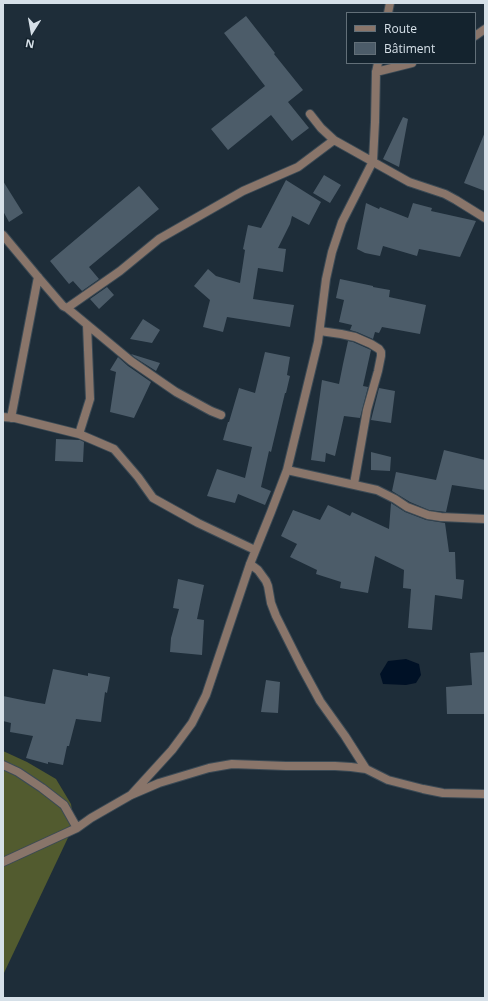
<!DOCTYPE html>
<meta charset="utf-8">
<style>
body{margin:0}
#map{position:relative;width:488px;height:1001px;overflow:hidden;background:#1e2d39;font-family:"Open Sans",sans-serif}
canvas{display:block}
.frame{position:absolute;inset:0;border:4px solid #d6e0e8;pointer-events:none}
.legend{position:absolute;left:346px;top:12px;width:130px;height:52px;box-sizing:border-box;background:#14232e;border:1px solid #626f78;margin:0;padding:5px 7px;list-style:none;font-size:12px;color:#d6e0e8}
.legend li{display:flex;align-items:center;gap:8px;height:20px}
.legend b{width:20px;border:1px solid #626f78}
.north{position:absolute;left:12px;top:12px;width:40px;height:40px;-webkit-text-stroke:3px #14232e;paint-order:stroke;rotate:191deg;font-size:11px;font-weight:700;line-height:16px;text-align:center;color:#d6e0e8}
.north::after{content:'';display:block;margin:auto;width:14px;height:18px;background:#d6e0e8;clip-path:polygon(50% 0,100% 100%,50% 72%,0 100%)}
</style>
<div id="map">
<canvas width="488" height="1001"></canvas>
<div class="frame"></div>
<ul class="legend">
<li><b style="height:5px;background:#89756a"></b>Route</li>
<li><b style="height:11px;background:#4c5c69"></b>Bâtiment</li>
</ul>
<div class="north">N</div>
</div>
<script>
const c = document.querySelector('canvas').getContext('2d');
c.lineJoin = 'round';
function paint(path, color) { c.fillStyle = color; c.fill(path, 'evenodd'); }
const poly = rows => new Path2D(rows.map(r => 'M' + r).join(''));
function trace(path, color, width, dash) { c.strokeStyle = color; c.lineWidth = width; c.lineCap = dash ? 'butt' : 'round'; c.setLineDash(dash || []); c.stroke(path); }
paint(poly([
 [3,751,27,762,56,779,71,804,74,825,3,975]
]), '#525b2f');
paint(poly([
 [406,659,419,664,421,675,416,683,406,685,383,684,380,674,388,661]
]), '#001126');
paint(poly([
 [246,16,275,53,274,54,303,90,288,102,309,128,292,141,271,115,228,150,211,129,265,86,224,33],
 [403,117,408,119,399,167,383,159],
 [485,132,485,191,464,183],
 [324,175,341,185,330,203,313,193],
 [286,180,321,202,309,225,292,216,290,224,278,248,286,249,283,272,258,268,253,299,294,305,290,327,227,317,223,332,203,327,210,300,194,286,208,269,216,276,240,283,245,250,243,249,248,225,261,228],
 [3,181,23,213,9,222,3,211],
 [139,186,159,209,89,267,99,279,82,291,73,281,69,284,50,261],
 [366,203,379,209,380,207,408,218,413,203,432,208,431,211,476,221,460,257,419,249,417,256,383,246,380,256,365,253,357,249],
 [340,279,373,286,373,287,390,290,389,297,426,305,420,334,382,327,379,333,375,332,373,339,357,332,350,330,352,325,339,322,344,300,336,298],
 [107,287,114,295,99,309,90,299],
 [143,319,160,330,152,343,130,339],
 [348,341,353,342,371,350,363,386,368,387,360,418,344,416,335,456,326,453,325,462,311,460,322,380,339,384,343,364],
 [265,352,290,357,287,375,290,376,286,393,285,393,271,452,269,451,261,487,271,491,265,505,238,494,235,503,207,496,217,469,245,478,252,447,223,440,228,422,229,422,239,388,255,393],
 [131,354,160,363,156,371,134,357],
 [118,357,128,366,151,382,134,418,110,412,116,372,110,370],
 [379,388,395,391,391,423,371,420],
 [56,439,80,440,84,442,83,462,55,461],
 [444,450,485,460,485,490,452,485,446,512,429,510,410,502,392,491,396,472,436,480],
 [371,452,391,457,390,471,371,470],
 [391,503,405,512,426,520,445,523,449,552,455,552,456,579,464,580,462,599,435,595,432,630,408,628,411,589,403,588,404,570,375,556,368,593,340,588,341,582,316,574,317,570,290,557,297,544,281,536,293,510,320,520,328,505,350,516,352,512,389,529],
 [178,579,204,585,197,619,204,620,202,655,170,652,171,638,179,609,173,608],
 [485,652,485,714,447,714,446,687,472,685,470,653],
 [53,669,88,676,88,673,110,677,107,693,105,692,101,722,76,719,69,746,67,746,63,765,48,762,48,764,26,758,33,736,10,732,11,723,3,721,3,696,27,701,45,704],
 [266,680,280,682,278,713,261,712]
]), '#4c5c69');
const minor = poly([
 [388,13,390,3],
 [475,36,485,29],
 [376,72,412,63],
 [310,114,321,128,334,140,409,182,445,194,456,200,485,218],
 [3,235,38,277,63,306,67,308,120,271,159,239,243,191,298,167,334,140],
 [67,308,131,361,176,392,211,411,221,415],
 [320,331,341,334,355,337,371,344,379,349,381,352,381,356,378,371,367,410,354,484],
 [3,417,15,418,79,434,114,449,138,477,153,498,198,523,255,550],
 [11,418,38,277],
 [79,434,90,399,87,325],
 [287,470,377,490,395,499,407,507,428,515,441,517,485,519],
 [250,564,258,570,266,581,268,586,271,603,276,616,301,666,320,701,345,736,366,769],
 [3,765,18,772,42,788,64,805,77,828],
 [131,795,172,750,192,723,206,695,250,564,271,512,287,470,318,342,326,279,332,252,342,222,373,161,375,122,376,72,378,63],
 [3,862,77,828,91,818,131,795,159,783,209,768,232,764,286,766,335,766,351,767,366,769,388,780,423,789,443,793,485,794]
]);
trace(minor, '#3b4a55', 10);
trace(minor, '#89756a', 8);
</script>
